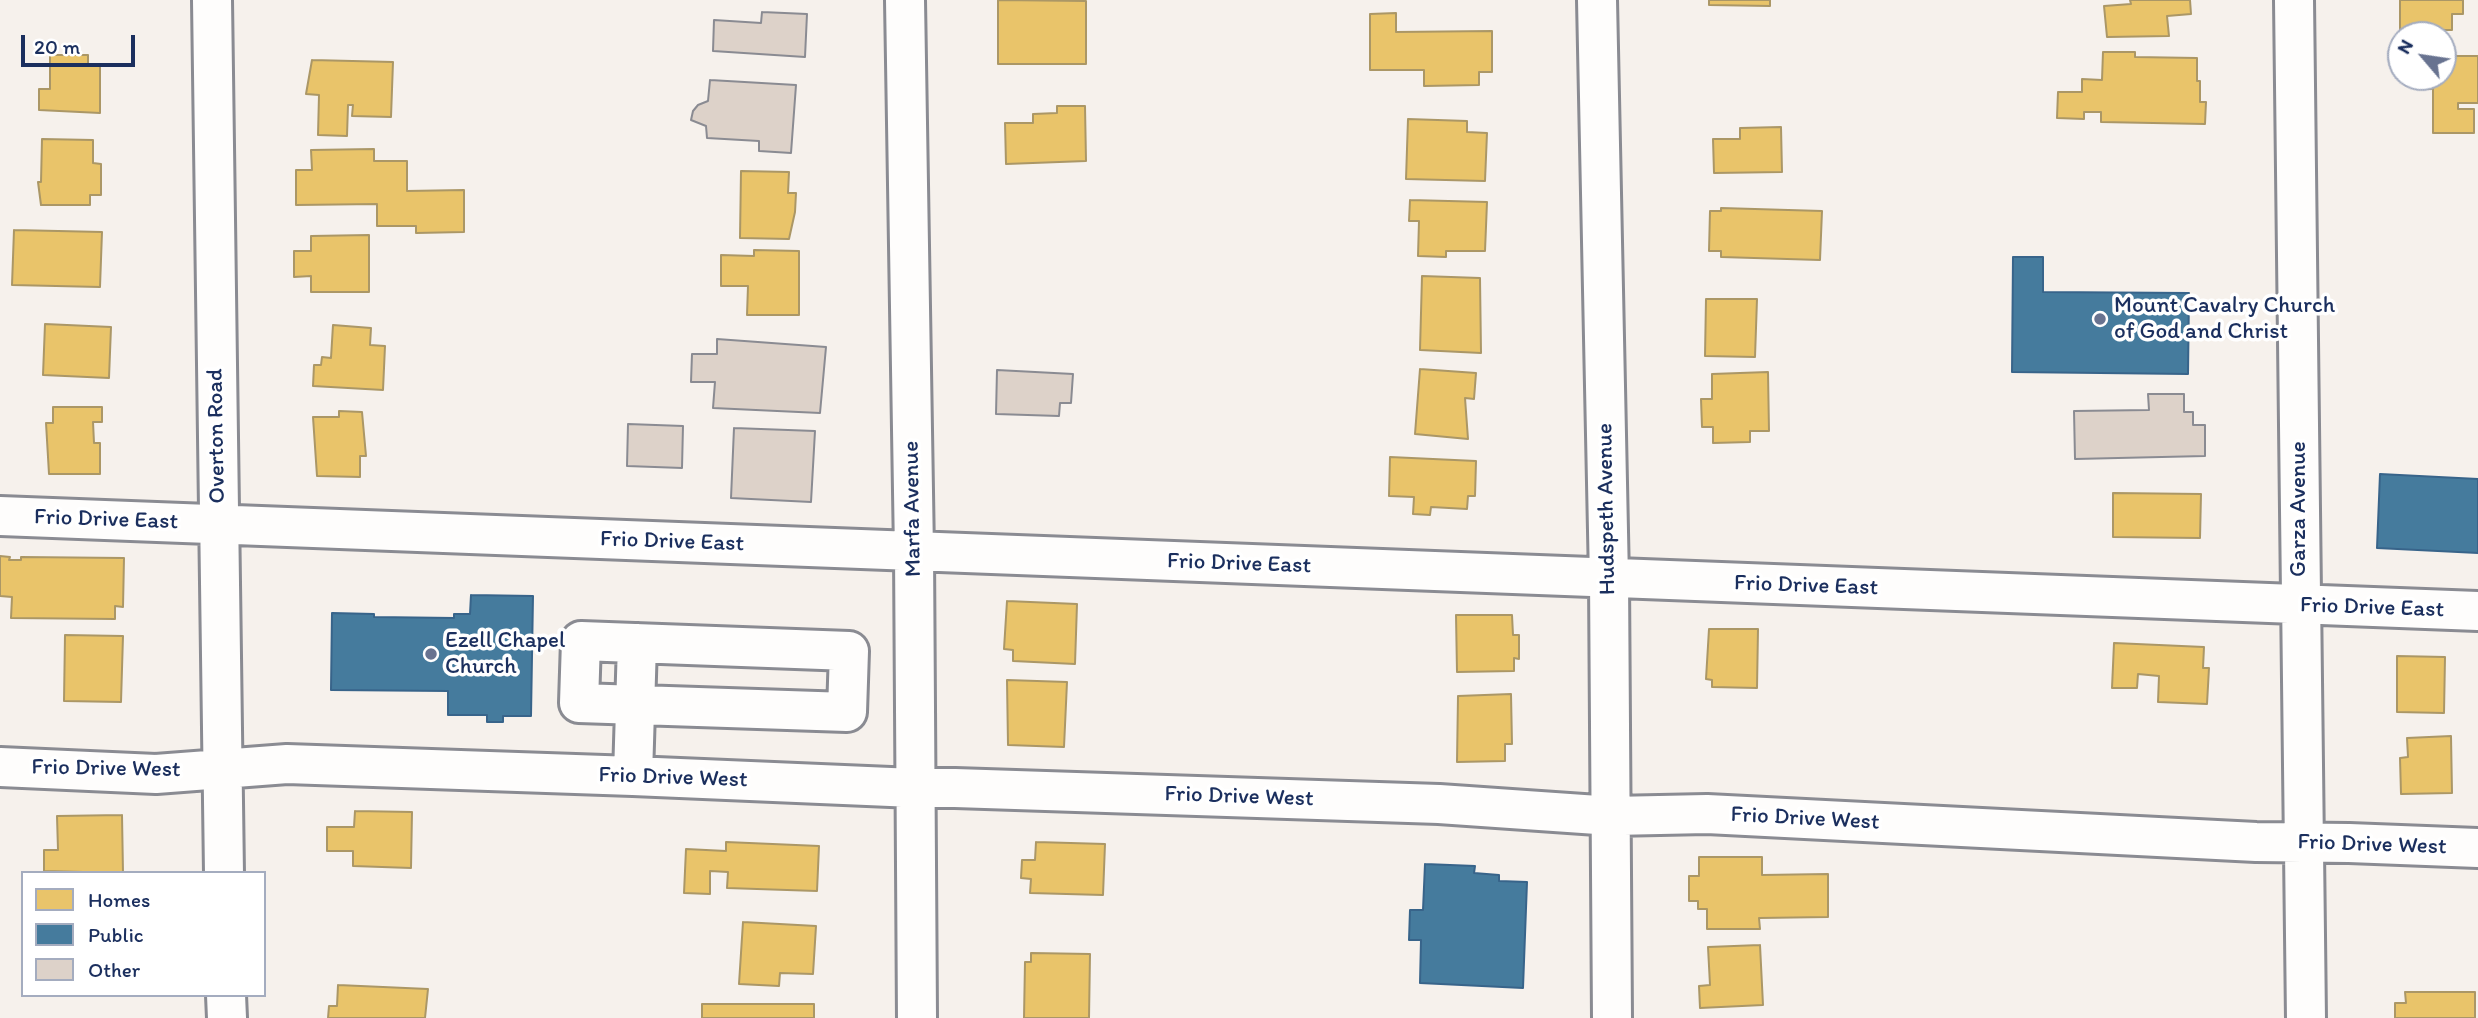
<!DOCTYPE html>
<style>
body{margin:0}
#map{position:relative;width:2478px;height:1018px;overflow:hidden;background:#f6f1ec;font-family:Itim,sans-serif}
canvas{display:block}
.legend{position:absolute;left:21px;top:871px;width:245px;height:126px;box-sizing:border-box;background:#fff;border:2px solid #a4acbf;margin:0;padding:9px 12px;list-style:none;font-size:21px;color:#1b2f5e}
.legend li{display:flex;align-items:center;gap:14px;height:35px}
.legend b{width:35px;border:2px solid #a4acbf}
.north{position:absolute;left:2387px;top:21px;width:70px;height:70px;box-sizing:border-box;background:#fff;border:2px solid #a4acbf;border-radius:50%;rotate:299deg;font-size:19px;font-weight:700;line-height:28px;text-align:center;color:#1b2f5e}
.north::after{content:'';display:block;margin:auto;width:24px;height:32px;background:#687390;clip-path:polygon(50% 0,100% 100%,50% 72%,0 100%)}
.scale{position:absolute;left:21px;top:35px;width:114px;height:32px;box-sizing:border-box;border:4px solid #1b2f5e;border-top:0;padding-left:9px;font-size:21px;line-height:24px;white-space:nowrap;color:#1b2f5e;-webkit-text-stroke:5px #fff;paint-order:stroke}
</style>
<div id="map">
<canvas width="2478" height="1018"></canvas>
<ul class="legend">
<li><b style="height:19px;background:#e9c46a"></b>Homes</li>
<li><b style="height:19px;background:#457b9d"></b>Public</li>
<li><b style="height:19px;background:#ddd2c9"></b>Other</li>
</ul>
<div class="north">N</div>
<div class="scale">20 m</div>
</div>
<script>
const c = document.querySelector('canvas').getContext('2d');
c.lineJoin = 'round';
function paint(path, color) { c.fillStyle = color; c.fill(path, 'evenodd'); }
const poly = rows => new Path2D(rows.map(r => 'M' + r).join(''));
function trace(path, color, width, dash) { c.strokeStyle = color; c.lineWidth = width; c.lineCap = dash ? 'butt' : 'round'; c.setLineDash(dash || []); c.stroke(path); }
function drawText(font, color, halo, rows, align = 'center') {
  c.font = font + ' Itim,sans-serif'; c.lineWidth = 7; c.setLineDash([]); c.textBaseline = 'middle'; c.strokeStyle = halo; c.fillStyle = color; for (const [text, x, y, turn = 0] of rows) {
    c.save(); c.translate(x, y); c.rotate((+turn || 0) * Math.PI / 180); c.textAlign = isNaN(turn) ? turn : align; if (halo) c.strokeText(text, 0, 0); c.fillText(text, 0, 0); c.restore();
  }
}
const homes = poly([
 [998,0,1086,1,1086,64,998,64,998,0],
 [1709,0,1770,0,1770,6,1709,5,1709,0],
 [2130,0,2190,0,2191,14,2167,16,2169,36,2107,37,2104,6,2131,4,2130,0],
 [2400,0,2463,0,2463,14,2452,14,2452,30,2400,30,2400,0],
 [1396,13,1396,32,1492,31,1492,72,1479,72,1479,85,1424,86,1424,70,1370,70,1370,14,1396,13],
 [2103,52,2135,52,2135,57,2197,58,2197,81,2200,81,2200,102,2206,102,2205,124,2101,122,2101,112,2084,112,2084,119,2057,118,2058,92,2082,92,2082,79,2102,80,2103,52],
 [50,55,88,55,88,64,100,64,100,113,39,110,39,89,50,89,50,55],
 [2443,56,2478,56,2478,103,2458,103,2458,109,2474,109,2474,133,2433,133,2433,89,2424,89,2424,77,2443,77,2443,56],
 [312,60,393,62,391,117,352,116,353,105,348,105,347,136,318,135,319,95,306,94,312,60],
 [1057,106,1085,106,1086,161,1006,164,1005,123,1033,123,1033,114,1057,113,1057,106],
 [1408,119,1467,121,1467,132,1487,133,1485,181,1406,179,1408,119],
 [1781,127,1782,172,1714,173,1713,139,1740,139,1740,128,1781,127],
 [42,139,93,140,93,163,101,164,101,195,90,195,90,205,41,205,38,182,41,182,42,139],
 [374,149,374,161,407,161,407,191,464,190,464,232,416,233,416,226,377,226,377,204,296,205,296,170,312,170,311,150,374,149],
 [741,171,789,172,788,193,796,193,795,212,789,239,740,238,741,171],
 [1410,200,1487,202,1485,251,1446,251,1446,257,1418,256,1419,221,1409,221,1410,200],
 [1721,208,1822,211,1820,260,1721,257,1721,251,1709,251,1710,211,1721,211,1721,208],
 [14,230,102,232,100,287,12,285,14,230],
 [369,235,369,292,311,292,311,276,294,277,294,251,311,251,311,236,369,235],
 [754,250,799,251,799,315,747,315,748,286,721,286,721,255,754,256,754,250],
 [1422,276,1480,278,1481,353,1420,350,1422,276],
 [1706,299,1757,299,1755,357,1705,356,1706,299],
 [45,324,111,327,109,378,43,375,45,324],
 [333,325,371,328,370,345,385,346,383,390,313,386,314,365,321,365,322,357,331,358,333,325],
 [1420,369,1476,373,1474,399,1465,398,1468,439,1415,434,1420,369],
 [1768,372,1769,431,1750,431,1750,442,1713,443,1713,427,1702,427,1701,399,1712,399,1712,374,1768,372],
 [53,407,102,407,102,422,93,422,94,443,100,443,100,474,49,474,46,423,53,423,53,407],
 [339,411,362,412,366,456,360,456,360,477,317,476,313,417,339,417,339,411],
 [1390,457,1476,461,1475,496,1468,496,1467,509,1431,507,1430,515,1413,514,1414,497,1389,496,1390,457],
 [2113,493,2201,494,2200,538,2113,537,2113,493],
 [0,556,10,557,9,560,21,560,21,557,124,558,123,607,115,606,115,619,11,618,12,597,0,596,0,556],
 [1007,601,1077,604,1075,664,1013,661,1013,650,1004,649,1007,601],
 [1456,615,1512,615,1513,635,1519,635,1519,659,1514,658,1514,671,1457,672,1456,615],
 [1709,629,1758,629,1757,688,1712,687,1712,680,1706,679,1709,629],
 [65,635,123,636,121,702,64,701,65,635],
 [2114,643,2204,647,2203,668,2209,668,2207,704,2158,702,2159,676,2138,674,2137,688,2112,688,2114,643],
 [2397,656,2445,657,2444,713,2397,712,2397,656],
 [1007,680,1067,682,1064,747,1008,745,1007,680],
 [1511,694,1512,744,1505,744,1505,761,1457,762,1458,696,1511,694],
 [2451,736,2452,793,2401,794,2400,758,2408,757,2407,738,2451,736],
 [355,811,412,812,411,868,353,866,353,851,327,851,327,827,354,827,355,811],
 [122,815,123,873,44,871,44,850,58,850,57,816,122,815],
 [726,842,819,846,817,891,727,888,728,872,710,871,710,894,684,893,686,849,726,851,726,842],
 [1036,842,1105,844,1103,895,1030,893,1031,879,1021,878,1022,860,1035,860,1036,842],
 [1699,857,1762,857,1762,875,1828,874,1828,917,1759,918,1760,929,1707,929,1707,909,1698,909,1698,901,1689,901,1689,876,1699,876,1699,857],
 [743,922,816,926,813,974,780,973,779,986,739,984,743,922],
 [1760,945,1763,1005,1700,1008,1699,986,1710,985,1708,947,1760,945],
 [1031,953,1090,954,1089,1018,1024,1018,1025,962,1031,962,1031,953],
 [338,985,428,989,425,1018,328,1018,329,1006,337,1006,338,985],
 [2405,992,2475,992,2475,1018,2395,1018,2395,1003,2406,1003,2405,992],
 [702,1004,814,1004,814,1018,702,1018,702,1004]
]);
paint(homes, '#e9c46a');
trace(homes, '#ab9766', 2);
const public = poly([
 [2013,257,2043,257,2043,292,2189,293,2188,374,2012,372,2013,257],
 [2380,474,2478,479,2478,553,2377,548,2380,474],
 [471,595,533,596,531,716,503,716,503,722,487,722,487,715,448,715,448,691,331,690,332,613,374,614,374,617,454,618,454,614,470,614,471,595],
 [1425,864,1475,866,1474,873,1499,875,1499,881,1527,882,1523,988,1420,983,1421,940,1409,940,1410,910,1423,910,1425,864]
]);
paint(public, '#457b9d');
trace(public, '#38648a', 2);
const building = poly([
 [762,12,807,14,805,57,713,51,714,20,761,23,762,12],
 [710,80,796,85,791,153,759,151,759,141,707,138,706,126,691,120,693,111,698,105,708,101,710,80],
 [717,339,826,347,820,413,713,408,715,382,691,382,692,354,717,354,717,339],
 [997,370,1073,374,1071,403,1060,403,1059,416,996,414,997,370],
 [2148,394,2184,394,2184,412,2193,412,2193,425,2205,425,2205,456,2075,459,2074,411,2149,410,2148,394],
 [628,424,683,426,682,468,627,466,628,424],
 [734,428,815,431,811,502,731,498,734,428]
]);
paint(building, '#ddd2c9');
trace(building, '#8a8b92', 2);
const minor = poly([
 [212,0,224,873],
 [905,0,914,552,917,1018],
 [1597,0,1609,579,1612,1018],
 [2294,0,2306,1018],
 [0,516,2478,611],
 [581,641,849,651,847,712,579,703,581,641],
 [0,767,156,774,287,764,633,776,914,788,955,788,1439,804,1612,816,1707,814,2256,842,2349,843,2478,848],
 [633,776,637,643],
 [226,995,227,1018]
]);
trace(minor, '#8a8b92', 44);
trace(minor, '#fefdfc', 38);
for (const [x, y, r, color] of [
 [2100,319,7,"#687390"],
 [431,654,7,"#687390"]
]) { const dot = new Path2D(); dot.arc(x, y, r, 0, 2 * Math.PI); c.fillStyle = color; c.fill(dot); trace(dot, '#fff', 2.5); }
drawText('23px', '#1b2f5e', '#fff', [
 ["Mount Cavalry Church",2114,306],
 ["of God and Christ",2114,332],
 ["Ezell Chapel",445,641],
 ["Church",445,667]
], 'left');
drawText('23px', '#1b2f5e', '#fff', [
 ["Overton Road",217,436,-91],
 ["Marfa Avenue",913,509,-91],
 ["Hudspeth Avenue",1607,509,-91],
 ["Garza Avenue",2299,509,-90],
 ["Frio Drive East",106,520,2],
 ["Frio Drive East",672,542,2],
 ["Frio Drive East",1239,564,2],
 ["Frio Drive East",1806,586,2],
 ["Frio Drive East",2372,608,2],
 ["Frio Drive West",106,769,1],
 ["Frio Drive West",673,778,2],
 ["Frio Drive West",1239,797,2],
 ["Frio Drive West",1805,819,3],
 ["Frio Drive West",2372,845,2]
]);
</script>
